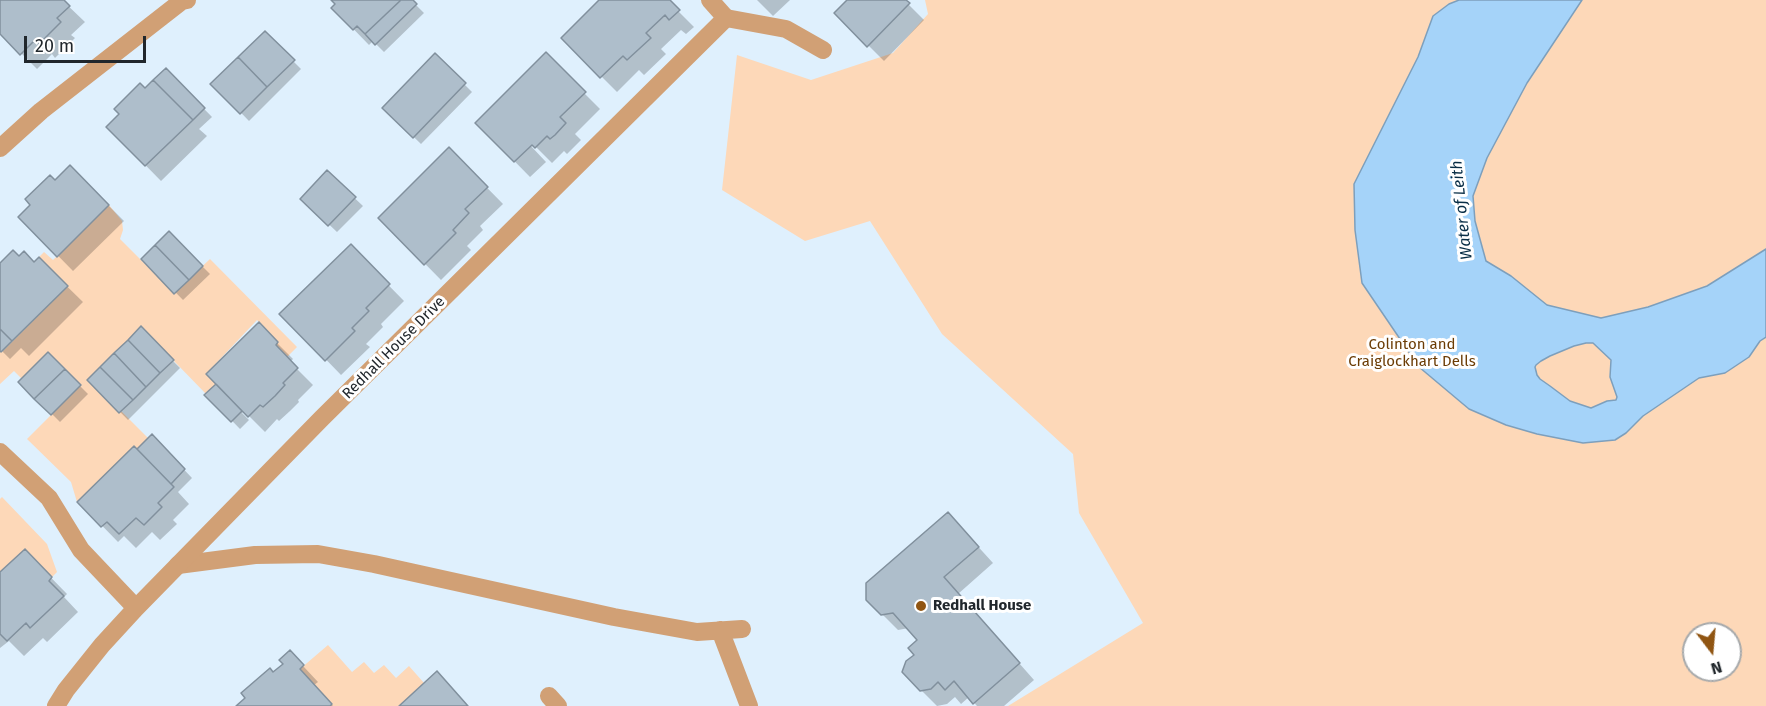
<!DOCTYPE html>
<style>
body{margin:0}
#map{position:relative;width:1766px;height:706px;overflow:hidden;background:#dff0fd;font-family:"Fira Sans",sans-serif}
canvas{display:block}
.north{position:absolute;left:1682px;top:622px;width:60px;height:60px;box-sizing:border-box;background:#fff;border:2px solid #a6a9ab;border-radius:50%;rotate:164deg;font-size:16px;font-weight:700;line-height:24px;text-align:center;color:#21272c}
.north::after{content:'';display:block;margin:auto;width:21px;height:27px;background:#905512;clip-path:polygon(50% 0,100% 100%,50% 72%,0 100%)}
.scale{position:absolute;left:24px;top:36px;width:122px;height:27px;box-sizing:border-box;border:3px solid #21272c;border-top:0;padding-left:8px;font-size:18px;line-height:21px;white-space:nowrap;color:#21272c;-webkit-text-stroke:4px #fff;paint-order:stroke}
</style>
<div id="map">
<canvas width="1766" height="706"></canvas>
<div class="north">N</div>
<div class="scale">20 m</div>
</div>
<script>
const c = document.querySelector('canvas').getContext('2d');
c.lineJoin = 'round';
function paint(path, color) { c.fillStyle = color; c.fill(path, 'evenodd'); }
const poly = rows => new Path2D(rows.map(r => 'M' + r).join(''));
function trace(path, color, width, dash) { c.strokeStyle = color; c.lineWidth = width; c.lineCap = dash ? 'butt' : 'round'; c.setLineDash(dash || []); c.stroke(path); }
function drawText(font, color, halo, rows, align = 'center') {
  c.font = font + ' "Fira Sans",sans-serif'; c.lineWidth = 6; c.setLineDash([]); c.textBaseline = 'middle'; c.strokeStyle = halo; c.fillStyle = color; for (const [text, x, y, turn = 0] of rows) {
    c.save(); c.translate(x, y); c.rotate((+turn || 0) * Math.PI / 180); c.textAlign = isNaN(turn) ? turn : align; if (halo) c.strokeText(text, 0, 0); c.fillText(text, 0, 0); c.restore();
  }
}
paint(poly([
 [925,0,1766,0,1766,706,1008,706,1143,623,1079,513,1073,454,942,334,870,221,805,241,722,190,737,55,811,80,893,53,928,14],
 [1694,634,1730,634,1730,670,1694,670],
 [109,205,122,221,123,230,120,239,174,293,210,259,297,347,287,357,276,345,278,342,257,320,206,374,216,384,206,394,141,327,87,380,119,413,121,411,148,438,137,449,134,446,77,502,71,482,27,439,81,385,48,353,22,379,14,371,0,384,0,351,2,352,68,286,39,257,44,252,53,260],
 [2,497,47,544,57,572,52,577,25,549,0,572,0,499],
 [328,645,352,672,364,662,374,673,384,665,396,678,409,666,424,683,399,706,330,706,332,704,300,669]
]), '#fdd8b8');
const water = poly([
 [1459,0,1582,0,1527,83,1487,158,1473,196,1475,221,1486,261,1511,276,1547,305,1601,318,1648,307,1707,286,1766,249,1766,337,1760,341,1749,357,1725,373,1699,378,1643,416,1626,433,1615,440,1583,443,1537,434,1506,425,1469,409,1419,367,1362,283,1355,230,1354,184,1418,57,1433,16,1449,4,1459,0],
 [1586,343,1593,343,1611,360,1610,377,1617,397,1616,400,1607,401,1591,408,1570,401,1550,386,1540,379,1537,375,1535,367,1536,365,1541,361,1550,356,1574,346,1586,343]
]);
paint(water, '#a5d3f9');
trace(water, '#7d9fbc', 1.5);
paint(poly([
 [0,0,62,0,85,22,71,35,75,38,55,58,52,54,37,69,0,32],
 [333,0,411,0,424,13,384,52,373,41,369,45,333,8,337,4],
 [602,0,667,0,694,27,686,34,681,30,661,49,666,54,644,75,639,70,617,92,563,38],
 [757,0,790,0,773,16],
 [849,0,904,0,924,20,884,61,836,13],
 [265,33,301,69,249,121,213,84],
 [435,55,472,92,421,144,384,108],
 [546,55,600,109,575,134,581,140,567,154,564,151,552,163,531,142,529,144,546,162,530,177,477,123],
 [166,70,212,117,199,129,207,136,161,181,108,127],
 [449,149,503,204,480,226,483,230,467,246,471,250,441,280,380,218],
 [70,167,124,221,73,271,20,217],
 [327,172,363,206,337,232,302,199],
 [169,233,210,274,183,300,143,259],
 [351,247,404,301,381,324,383,327,366,344,370,347,341,375,282,314],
 [19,258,34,264,39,259,83,302,29,356,21,348,10,359,0,349,0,265],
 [259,325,293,359,290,362,313,385,298,400,299,402,290,411,279,421,277,419,265,432,244,411,242,413,249,420,240,429,207,395,216,386],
 [141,329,180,368,128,420,89,380],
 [48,354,88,394,60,422,20,382],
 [152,436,192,478,178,492,189,504,173,520,177,524,160,540,152,532,136,548,124,536,118,542,79,502],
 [963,530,993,563,958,594,1034,680,1004,706,977,706,969,697,961,704,955,697,947,704,937,706,903,672,916,655,919,640,909,628,898,630,867,599],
 [25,551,67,594,64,597,78,612,47,642,43,638,24,656,9,641,0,648,0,574],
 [290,652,318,682,314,685,333,706,238,706,285,664]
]), '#0003');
const building = poly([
 [0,0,64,0,70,6,57,18,61,22,39,44,35,40,20,55,0,34,0,0],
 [331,0,401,0,365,34,357,26,353,30,331,8,335,4,331,0],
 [401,0,413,0,417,4,375,45,365,34,401,0],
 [599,0,670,0,680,10,669,20,665,15,646,33,651,38,627,60,623,56,600,78,561,38,599,0],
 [847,0,906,0,910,3,867,47,834,13,847,0],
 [265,31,295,60,267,87,238,57,265,31],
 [546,52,586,92,560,117,566,123,555,135,550,139,547,136,535,148,532,145,514,162,475,123,546,52],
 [435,53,466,83,413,138,382,108,435,53],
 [238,57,267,87,240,114,210,84,238,57],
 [166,68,205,108,193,120,153,80,166,68],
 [153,80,193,120,145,166,106,127,119,114,114,109,140,83,145,88,153,80],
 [449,147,488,187,465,209,469,213,453,230,456,233,424,265,378,218,449,147],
 [70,165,109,205,57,257,18,217,30,205,25,199,50,175,55,180,70,165],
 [327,170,356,197,328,226,300,199,327,170],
 [169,231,203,266,189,280,155,245,169,231],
 [351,244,390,284,366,308,369,311,352,328,355,331,325,361,279,314,351,244],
 [155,245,189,280,174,294,141,259,155,245],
 [13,250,19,256,24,251,34,262,39,257,68,286,12,341,0,329,0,263,13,250],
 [259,322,278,342,276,345,298,368,283,383,285,385,275,396,263,407,260,405,248,417,206,374,259,322],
 [141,326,174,360,160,373,128,340,141,326],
 [0,329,12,341,1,352,0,351,0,329],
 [128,340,160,373,146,387,114,353,128,340],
 [48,352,65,369,34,399,18,382,48,352],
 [114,353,146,387,133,400,100,367,114,353],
 [100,367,133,400,119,413,87,380,100,367],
 [65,369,81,385,51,415,34,399,65,369],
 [216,384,242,411,231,422,204,395,216,384],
 [152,434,185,469,171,484,137,449,152,434],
 [134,446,174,487,158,503,162,507,144,525,136,518,119,534,107,522,101,527,77,502,134,446],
 [948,512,979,547,944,577,1020,663,973,704,954,681,945,690,938,682,931,689,920,691,902,672,906,661,914,655,908,648,917,640,893,613,881,615,866,600,866,583,948,512],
 [25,549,52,577,49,581,64,596,30,628,26,623,7,641,0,634,0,572,25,549],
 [290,650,304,665,300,669,332,704,330,706,236,706,245,698,241,693,270,668,273,672,283,664,279,660,290,650],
 [437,671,468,706,399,706,424,683,437,671]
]);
paint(building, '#aebecb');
trace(building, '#81909d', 1.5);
trace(poly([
 [726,18,786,29,823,50],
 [178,565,255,555,318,554,374,564,614,617,697,632,742,629],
 [720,630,749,706]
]), '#d1a075', 18);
trace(poly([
 [0,148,41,111,182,1,187,0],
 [0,452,49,498,81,550,136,608],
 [549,696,558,706],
 [56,706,66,690,102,645,136,608,322,418,726,18,710,0]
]), '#d1a075', 18);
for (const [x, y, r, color] of [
 [921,606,6,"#905512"]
]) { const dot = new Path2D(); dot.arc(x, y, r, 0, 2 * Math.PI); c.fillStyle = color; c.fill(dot); trace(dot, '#fff', 2); }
drawText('15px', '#6b3c05', '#fff', [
 ["Colinton and",1412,345],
 ["Craiglockhart Dells",1412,362]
]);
drawText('15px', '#21272c', '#fff', [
 ["Redhall House Drive",394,348,-45]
]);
drawText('bold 15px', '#21272c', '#fff', [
 ["Redhall House",933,606]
], 'left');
drawText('italic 16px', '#092e46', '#fff', [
 ["Water of Leith",1462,210,-96]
]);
</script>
